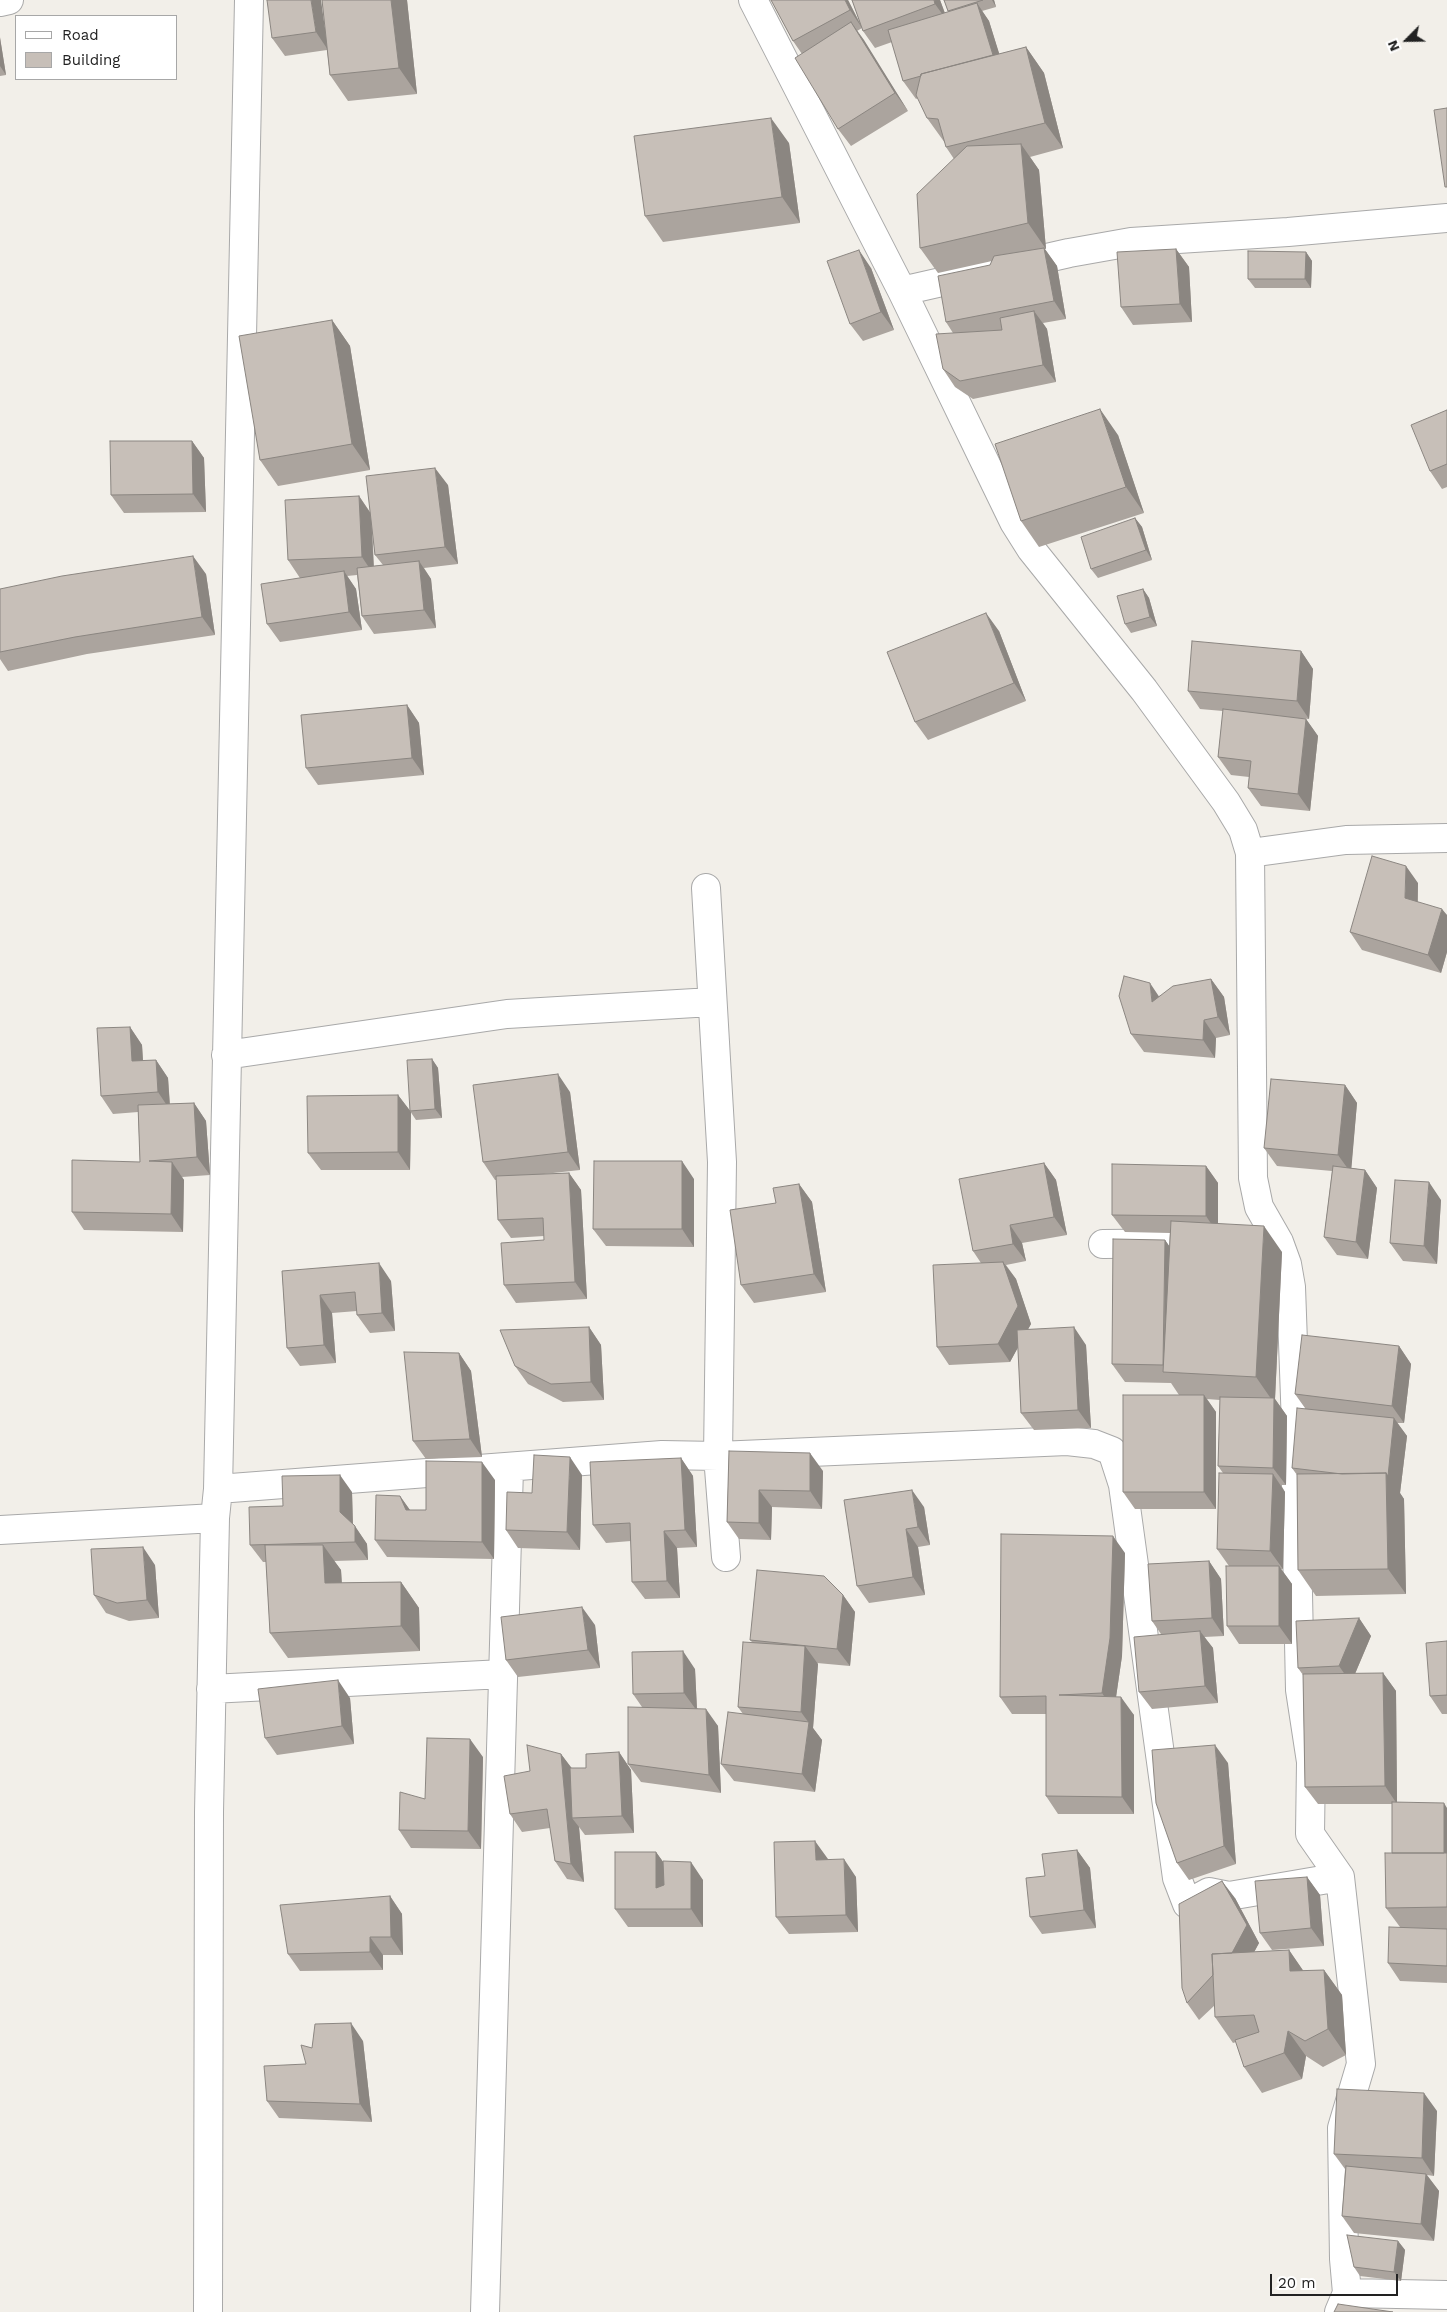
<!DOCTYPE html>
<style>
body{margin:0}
#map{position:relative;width:1447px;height:2312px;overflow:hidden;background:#f2efe9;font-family:"Work Sans",sans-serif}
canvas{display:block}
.legend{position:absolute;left:15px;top:15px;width:162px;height:65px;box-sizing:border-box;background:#fff;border:1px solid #a7a7a7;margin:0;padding:6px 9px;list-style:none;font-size:15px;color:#222}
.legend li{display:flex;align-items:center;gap:10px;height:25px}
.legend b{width:25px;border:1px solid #a7a7a7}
.north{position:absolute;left:1382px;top:15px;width:50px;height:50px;-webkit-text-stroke:4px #fff;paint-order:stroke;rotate:247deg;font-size:14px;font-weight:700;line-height:20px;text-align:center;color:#222}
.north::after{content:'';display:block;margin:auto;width:18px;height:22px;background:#222;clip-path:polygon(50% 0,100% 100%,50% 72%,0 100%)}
.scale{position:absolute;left:1270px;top:2274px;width:128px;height:22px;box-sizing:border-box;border:2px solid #222;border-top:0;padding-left:6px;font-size:15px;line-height:18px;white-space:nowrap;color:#222;-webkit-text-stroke:4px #fff;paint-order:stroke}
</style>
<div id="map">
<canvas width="1447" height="2312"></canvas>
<ul class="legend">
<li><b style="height:6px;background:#fff"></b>Road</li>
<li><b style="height:14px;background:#c7bfb8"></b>Building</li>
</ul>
<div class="north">N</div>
<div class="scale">20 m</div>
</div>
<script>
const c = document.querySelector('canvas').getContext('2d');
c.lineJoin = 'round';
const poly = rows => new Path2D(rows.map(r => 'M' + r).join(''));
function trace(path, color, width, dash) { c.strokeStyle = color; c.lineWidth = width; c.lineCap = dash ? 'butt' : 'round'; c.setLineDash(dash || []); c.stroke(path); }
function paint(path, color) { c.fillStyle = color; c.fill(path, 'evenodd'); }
const minor = poly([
 [753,0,902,291,1014,522,1031,549,1144,690,1226,802,1243,830,1250,853,1253,1178,1259,1207,1279,1242,1287,1264,1291,1287,1296,1426,1296,1497,1300,1690,1311,1762,1310,1834,1340,1877,1361,2064,1342,2128,1344,2259,1347,2293,1339,2312],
 [0,2,9,0],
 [902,291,1069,253,1131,242,1288,232,1447,218],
 [1250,853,1346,840,1447,838],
 [706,888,722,1162,718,1456,726,1557],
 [226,1055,507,1014,712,1002],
 [1103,1244,1208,1243],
 [218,1489,662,1455,718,1456,1067,1441,1094,1444,1112,1451,1123,1485,1177,1878,1187,1904,1209,1892,1229,1896,1340,1877],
 [0,1530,215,1518],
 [211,1689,503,1674],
 [1347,2293,1447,2295],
 [208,2312,209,1812,215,1518,218,1489,249,0],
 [485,2312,509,1468]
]);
trace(minor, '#a9a9a9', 30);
trace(minor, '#fff', 28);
paint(poly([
 [322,0,407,0,417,94,348,101,330,75,327,50,285,56,272,38,325,27],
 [771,0,848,0,860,23,852,0,940,0,945,13,948,12,944,0,994,0,996,7,982,11,989,21,999,54,1026,47,1044,73,1063,148,1030,157,1039,170,1046,249,1045,249,1057,266,1066,319,1043,323,1047,329,1056,382,973,399,955,387,943,369,953,333,946,322,990,265,992,261,938,273,920,248,954,159,946,147,945,143,927,118,918,98,916,99,903,81,892,42,875,48,863,31,862,28,857,31,908,111,851,146,838,129,802,54,793,41],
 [0,37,6,75,0,76],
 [789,143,800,223,663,242,645,216],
 [1176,249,1189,267,1192,322,1133,325,1121,307],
 [1306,252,1312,261,1311,288,1255,288,1248,279],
 [871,268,894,330,863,341,850,324],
 [332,320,350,346,370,470,278,486,260,460],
 [1447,410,1447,487,1442,489,1430,471],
 [1118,435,1144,513,1039,547,1021,521],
 [192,441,204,458,206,512,124,513,111,495],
 [448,485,458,564,424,568,431,579,436,628,374,634,362,616,357,575,347,576,356,589,362,630,280,642,267,624,300,578,288,560,359,496,370,512],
 [372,527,375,555,383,565,374,566],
 [1135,518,1142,527,1152,560,1098,578,1091,569],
 [206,574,215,635,87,654,8,671,0,659,0,589],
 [1143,589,1149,598,1157,626,1131,633,1125,624],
 [999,631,1026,701,928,740,915,722],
 [1301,651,1313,669,1309,719,1298,718,1306,719,1318,736,1310,811,1261,806,1248,788,1249,777,1231,775,1218,757,1223,711,1200,709,1188,691],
 [407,705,419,723,424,775,318,785,306,768],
 [1418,883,1418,902,1447,915,1447,952,1441,973,1362,950,1350,932],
 [1211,979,1224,997,1230,1035,1216,1038,1215,1058,1144,1052,1131,1034,1159,996],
 [130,1027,142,1045,143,1061,156,1060,168,1078,170,1104,194,1103,206,1121,210,1175,182,1177,184,1180,183,1232,84,1230,72,1212,140,1162,138,1112,113,1114,101,1096],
 [432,1059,438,1068,442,1118,416,1120,410,1111],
 [1345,1085,1357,1103,1351,1168,1365,1170,1377,1188,1368,1259,1337,1255,1324,1237,1332,1171,1277,1166,1264,1148],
 [570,1092,580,1170,544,1174,569,1173,581,1190,587,1299,516,1303,504,1285,544,1240,544,1236,511,1238,498,1220,496,1180,495,1180,483,1162],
 [398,1095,411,1112,410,1170,321,1170,308,1153],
 [1044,1163,1056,1180,1067,1235,1022,1243,1026,1261,1006,1265,1016,1279,1031,1324,1028,1329,1086,1345,1091,1428,1034,1430,1021,1413,1018,1347,1010,1362,949,1365,937,1347,981,1263,973,1251],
 [1206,1166,1218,1183,1218,1223,1282,1252,1275,1399,1287,1416,1286,1485,1281,1485,1285,1492,1283,1569,1281,1569,1292,1584,1292,1644,1239,1644,1227,1626,1229,1566,1217,1549,1223,1473,1218,1466,1220,1400,1207,1399,1216,1412,1216,1509,1135,1509,1123,1492,1179,1395,1171,1383,1125,1382,1112,1364,1165,1240,1169,1246,1170,1233,1125,1232,1112,1215],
 [694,1179,694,1247,606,1246,593,1229],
 [799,1184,812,1202,826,1292,754,1303,741,1285,776,1203],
 [1441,1200,1437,1264,1403,1261,1390,1243],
 [282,1271,391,1281,395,1331,370,1333,357,1315,357,1311,332,1313,336,1363,300,1366,287,1348],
 [589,1327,601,1345,604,1400,563,1402,528,1384,515,1366],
 [1399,1346,1411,1364,1404,1423,1397,1423,1407,1436,1400,1493,1404,1499,1406,1594,1316,1596,1298,1570,1297,1475,1292,1468,1305,1408,1295,1394],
 [459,1353,471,1371,482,1457,426,1459,413,1441],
 [729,1451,823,1471,822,1509,772,1507,771,1540,739,1539,727,1522],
 [681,1458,693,1476,697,1547,677,1548,680,1598,645,1599,632,1582,631,1541,606,1543,593,1525],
 [582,1475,580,1550,518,1548,506,1530,532,1493],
 [495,1480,494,1559,387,1557,375,1540,400,1496,410,1510,426,1510],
 [352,1492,353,1524,367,1544,368,1560,334,1561,341,1570,342,1583,401,1582,419,1608,420,1651,288,1658,270,1633,266,1562,263,1562,250,1545,283,1506],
 [924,1507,930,1545,918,1547,925,1595,869,1603,857,1586],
 [1125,1553,1122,1656,1116,1697,1134,1715,1134,1814,1058,1814,1046,1796,1046,1714,1012,1714,1000,1697],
 [1209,1561,1221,1579,1224,1636,1204,1637,1213,1648,1218,1703,1152,1709,1139,1692,1161,1634,1152,1621],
 [155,1565,159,1618,129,1621,106,1613,94,1595],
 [843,1595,855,1612,850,1666,817,1663,818,1664,813,1728,822,1740,815,1792,734,1781,721,1764,743,1714,738,1707,753,1643,750,1640],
 [1359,1618,1371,1636,1355,1674,1383,1673,1396,1691,1397,1802,1447,1808,1447,1983,1400,1981,1388,1963,1400,1927,1386,1908,1392,1853,1392,1804,1318,1804,1305,1787,1303,1675,1298,1668],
 [595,1625,600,1668,518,1677,506,1660],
 [1447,1641,1447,1714,1442,1714,1430,1696],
 [695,1669,697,1708,718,1726,721,1793,641,1782,628,1764,642,1707,633,1694],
 [350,1698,354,1744,277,1755,265,1738],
 [619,1752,631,1770,634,1833,585,1835,579,1827,584,1882,567,1879,555,1861,550,1828,522,1832,510,1814,561,1754,571,1768,586,1768],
 [483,1757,481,1849,411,1848,399,1830,425,1799],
 [1228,1763,1236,1864,1189,1880,1177,1863],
 [1077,1850,1090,1868,1096,1928,1042,1934,1030,1917,1045,1876],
 [656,1852,663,1862,703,1880,703,1927,628,1927,615,1909],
 [828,1859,856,1877,858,1932,789,1934,776,1917],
 [1307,1877,1320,1895,1324,1946,1272,1950,1260,1933],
 [390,1896,402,1914,403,1955,383,1955,383,1970,300,1971,288,1954],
 [1235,1898,1259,1943,1254,1952,1289,1950,1303,1971,1324,1970,1342,1995,1346,2055,1323,2067,1306,2056,1302,2079,1262,2093,1244,2067,1236,2042,1233,2043,1215,2017,1215,2005,1199,2020,1187,2003],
 [363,2041,372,2122,279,2118,267,2101,306,2064,312,2048],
 [1437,2111,1434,2176,1427,2175,1439,2191,1434,2241,1354,2233,1342,2216,1345,2169,1334,2154],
 [1398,2241,1405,2250,1401,2281,1360,2276,1354,2267]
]), '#aba49e');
paint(poly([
 [311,0,321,0,328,50,316,32],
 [391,0,407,0,417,94,399,68],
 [845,0,848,0,862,28,850,10],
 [934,0,940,0,948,22,935,4],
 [992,0,994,0,996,7],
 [977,3,989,21,1005,72,993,55],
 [851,22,864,40,908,111,895,93],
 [0,37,0,38,6,75,0,66],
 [1026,47,1044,73,1063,148,1045,123],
 [771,118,789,143,800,223,782,197],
 [1021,144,1039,170,1046,249,1028,223],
 [1044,248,1057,266,1066,319,1054,301],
 [1176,249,1189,267,1192,322,1180,304],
 [859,250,871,268,894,330,881,312],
 [1306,252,1312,261,1311,288,1305,279],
 [1034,311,1047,329,1056,382,1043,365],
 [332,320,350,346,370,470,352,444],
 [1100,409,1118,435,1144,513,1126,487],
 [192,441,204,458,206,512,193,494],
 [435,468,448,485,458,564,445,547],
 [359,496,371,514,374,575,362,557],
 [1135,518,1142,527,1152,560,1146,550],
 [193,556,206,574,215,635,202,617],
 [419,561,431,579,436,628,424,610],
 [344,571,356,589,362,630,349,612],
 [1143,589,1149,598,1157,626,1150,617],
 [986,613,999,631,1026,701,1014,683],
 [1301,651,1313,669,1309,719,1297,701],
 [407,705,419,723,424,775,412,758],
 [1306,719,1318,736,1310,811,1298,794],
 [1406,866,1418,883,1417,916,1405,898],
 [1442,909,1447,915,1447,952,1441,973,1428,955],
 [1211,979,1224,997,1230,1035,1218,1017],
 [1150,983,1162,1001,1152,1002],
 [1204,1020,1216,1038,1215,1058,1203,1040],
 [130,1027,142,1045,144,1079,132,1061],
 [432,1059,438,1068,442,1118,435,1109],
 [156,1060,168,1078,170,1110,158,1092],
 [558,1074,570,1092,580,1170,568,1152],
 [1345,1085,1357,1103,1351,1173,1338,1155],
 [398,1095,411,1112,410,1170,398,1152],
 [194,1103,206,1121,210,1175,197,1157],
 [682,1161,694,1179,694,1247,682,1229],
 [172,1162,184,1180,183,1232,171,1214],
 [1044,1163,1056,1180,1067,1235,1054,1217],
 [1206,1166,1218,1183,1218,1234,1206,1216],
 [1365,1170,1377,1188,1368,1259,1356,1242],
 [569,1173,581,1190,587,1299,575,1282],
 [1429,1182,1441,1200,1437,1264,1424,1246],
 [799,1184,812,1202,826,1292,814,1274],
 [1010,1225,1022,1243,1026,1261,1013,1244],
 [1264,1226,1282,1252,1275,1399,1287,1416,1286,1485,1273,1468,1274,1403,1256,1377],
 [1165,1240,1177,1257,1164,1365],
 [1003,1262,1016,1279,1031,1324,1010,1362,998,1344],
 [379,1263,391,1281,395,1331,382,1313],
 [320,1295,332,1313,336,1363,324,1345],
 [589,1327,601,1345,604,1400,591,1382],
 [1074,1327,1086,1345,1091,1428,1078,1410],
 [1399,1346,1411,1364,1404,1423,1392,1406],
 [459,1353,471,1371,482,1457,470,1439],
 [1204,1395,1216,1412,1216,1509,1204,1492],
 [1394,1418,1407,1436,1400,1493,1404,1499,1406,1594,1388,1569,1386,1473],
 [810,1453,823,1471,822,1509,810,1491],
 [570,1457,582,1475,580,1550,567,1532],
 [681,1458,693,1476,697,1547,685,1530],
 [482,1462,495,1480,494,1559,482,1542],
 [1273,1474,1285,1492,1283,1569,1270,1551],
 [340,1475,352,1492,353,1530,340,1512],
 [759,1490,772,1507,771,1540,759,1523],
 [912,1490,924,1507,930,1545,918,1527],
 [400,1496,412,1513,406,1510],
 [355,1526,367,1544,368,1560,355,1542],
 [906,1529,918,1547,925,1595,913,1577],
 [664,1531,677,1548,680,1598,667,1581],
 [1113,1536,1125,1553,1122,1656,1114,1711,1102,1693],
 [323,1545,341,1570,343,1609,325,1583],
 [143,1547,155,1565,159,1618,147,1600],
 [1209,1561,1221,1579,1224,1636,1212,1618],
 [1279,1566,1292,1584,1292,1644,1279,1626],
 [401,1582,419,1608,420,1651,401,1626],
 [843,1595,855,1612,850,1666,837,1649],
 [582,1607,595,1625,600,1668,588,1650],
 [1359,1618,1371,1636,1351,1683,1339,1666],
 [1200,1631,1213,1648,1218,1703,1205,1686],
 [805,1646,818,1664,813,1728,822,1740,815,1792,802,1774,809,1723,801,1712],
 [683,1651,695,1669,697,1711,684,1693],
 [1383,1673,1396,1691,1397,1804,1385,1786],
 [338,1680,350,1698,354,1744,342,1726],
 [1121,1697,1134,1715,1134,1814,1122,1797],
 [706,1709,718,1726,721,1793,709,1775],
 [470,1739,483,1757,481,1849,468,1831],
 [1215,1745,1228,1763,1236,1864,1224,1846],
 [619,1752,631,1770,634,1833,622,1816],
 [561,1754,574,1771,572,1818,579,1827,584,1882,571,1864],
 [1444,1803,1447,1808,1447,1858,1444,1854],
 [815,1841,828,1859,828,1878,816,1860],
 [1077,1850,1090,1868,1096,1928,1084,1910],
 [656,1852,669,1870,669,1906,656,1888],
 [844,1859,856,1877,858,1932,846,1915],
 [691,1862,703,1880,703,1927,691,1909],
 [1307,1877,1320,1895,1324,1946,1311,1928],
 [1222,1881,1235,1898,1259,1943,1242,1975,1230,1957],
 [390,1896,402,1914,403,1955,391,1937],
 [370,1937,383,1955,383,1970,370,1952],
 [1289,1950,1307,1976,1290,1971],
 [1324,1970,1342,1995,1346,2055,1328,2029],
 [351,2023,363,2041,372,2122,360,2104],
 [1288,2031,1306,2056,1302,2079,1284,2053],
 [1424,2093,1437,2111,1434,2176,1422,2158],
 [1426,2174,1439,2191,1434,2241,1421,2224],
 [1398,2241,1405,2250,1401,2281,1394,2272]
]), '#8b8681');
const building = poly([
 [267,0,311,0,316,32,272,38,267,0],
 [322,0,391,0,399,68,330,75,322,0],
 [771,0,845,0,850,10,793,41,771,0],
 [852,0,934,0,935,4,863,31,852,0],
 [944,0,983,0,948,11,944,0],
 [977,3,993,55,921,74,921,76,903,81,888,30,977,3],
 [851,22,895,93,838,129,795,58,851,22],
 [1026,47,1045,123,946,147,938,119,927,118,916,95,921,74,1026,47],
 [1447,108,1447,187,1445,187,1434,110,1447,108],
 [771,118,782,197,645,216,634,136,771,118],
 [1021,144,1028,223,920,248,917,194,967,146,1021,144],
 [1044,248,1054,301,946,322,938,276,990,265,994,256,1044,248],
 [1176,249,1180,304,1121,307,1117,252,1176,249],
 [859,250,881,312,850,324,827,261,859,250],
 [1248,251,1306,252,1305,279,1248,279,1248,251],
 [1034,311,1043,365,960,381,943,369,936,334,1002,330,1000,318,1034,311],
 [332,320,352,444,260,460,239,336,332,320],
 [1100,409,1126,487,1021,521,995,444,1100,409],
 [1447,410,1447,464,1430,471,1411,425,1447,410],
 [110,441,192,441,193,494,111,495,110,441],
 [435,468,445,547,375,555,366,476,435,468],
 [359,496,362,557,288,560,285,500,359,496],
 [1135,518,1146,550,1091,569,1081,537,1135,518],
 [193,556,202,617,75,637,0,652,0,589,62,576,193,556],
 [419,561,424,610,362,616,357,568,419,561],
 [344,571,349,612,267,624,261,584,344,571],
 [1143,589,1150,617,1125,624,1117,596,1143,589],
 [986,613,1014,683,915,722,887,652,986,613],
 [1192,641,1301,651,1297,701,1188,691,1192,641],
 [407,705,412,758,306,768,301,715,407,705],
 [1223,709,1306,719,1298,794,1248,788,1251,761,1218,757,1223,709],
 [1372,856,1406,866,1405,898,1442,909,1428,955,1350,932,1372,856],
 [1124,976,1150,983,1152,1002,1173,986,1211,979,1218,1017,1204,1020,1203,1040,1131,1034,1119,996,1124,976],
 [130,1027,132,1061,156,1060,158,1092,101,1096,97,1028,130,1027],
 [432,1059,435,1109,410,1111,407,1060,432,1059],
 [558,1074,568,1152,483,1162,473,1085,558,1074],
 [1271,1079,1345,1085,1338,1155,1264,1148,1271,1079],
 [398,1095,398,1152,308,1153,307,1096,398,1095],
 [194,1103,197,1157,149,1161,172,1162,171,1214,72,1212,72,1160,140,1162,138,1105,194,1103],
 [594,1161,682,1161,682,1229,593,1229,594,1161],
 [1044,1163,1054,1217,1010,1225,1013,1244,973,1251,959,1179,1044,1163],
 [1112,1164,1206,1166,1206,1216,1112,1215,1112,1164],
 [1333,1166,1365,1170,1356,1242,1324,1237,1333,1166],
 [569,1173,575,1282,504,1285,501,1243,544,1240,543,1218,498,1220,496,1176,569,1173],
 [1395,1180,1429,1182,1424,1246,1390,1243,1395,1180],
 [799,1184,814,1274,741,1285,730,1210,776,1203,773,1188,799,1184],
 [1171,1221,1264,1226,1256,1377,1163,1372,1171,1221],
 [1113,1239,1165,1240,1163,1365,1112,1364,1113,1239],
 [1003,1262,1018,1306,998,1344,937,1347,933,1265,1003,1262],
 [379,1263,382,1313,357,1315,355,1292,320,1295,324,1345,287,1348,282,1271,379,1263],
 [589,1327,591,1382,551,1384,515,1366,500,1330,589,1327],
 [1074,1327,1078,1410,1021,1413,1017,1330,1074,1327],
 [1302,1335,1399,1346,1392,1406,1295,1394,1302,1335],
 [404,1352,459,1353,470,1439,413,1441,404,1352],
 [1123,1395,1204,1395,1204,1492,1123,1492,1123,1395],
 [1220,1397,1274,1398,1273,1468,1218,1466,1220,1397],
 [1297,1408,1394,1418,1388,1476,1386,1473,1342,1474,1292,1468,1297,1408],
 [729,1451,810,1453,810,1491,759,1490,759,1523,727,1522,729,1451],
 [534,1455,570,1457,567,1532,506,1530,507,1492,532,1493,534,1455],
 [681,1458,685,1530,664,1531,667,1581,632,1582,630,1523,593,1525,590,1462,681,1458],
 [426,1461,482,1462,482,1542,375,1540,376,1495,400,1496,406,1510,426,1510,426,1461],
 [1219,1473,1273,1474,1270,1551,1217,1549,1219,1473],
 [1386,1473,1388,1569,1298,1570,1297,1474,1386,1473],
 [340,1475,340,1512,355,1526,355,1542,250,1545,249,1507,283,1506,282,1476,340,1475],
 [912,1490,918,1527,906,1529,913,1577,857,1586,844,1500,912,1490],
 [1001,1534,1113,1536,1110,1638,1102,1693,1059,1695,1121,1697,1122,1797,1046,1796,1046,1696,1000,1697,1001,1534],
 [265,1545,323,1545,325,1583,401,1582,401,1626,270,1633,265,1545],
 [143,1547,147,1600,117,1603,94,1595,91,1549,143,1547],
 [1209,1561,1212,1618,1152,1621,1148,1564,1209,1561],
 [1226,1566,1279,1566,1279,1626,1227,1626,1226,1566],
 [757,1570,824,1576,843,1595,837,1649,750,1640,757,1570],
 [582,1607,588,1650,506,1660,501,1617,582,1607],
 [1359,1618,1339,1666,1298,1668,1296,1621,1359,1618],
 [1200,1631,1205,1686,1139,1692,1134,1637,1200,1631],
 [1447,1641,1447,1695,1430,1696,1426,1643,1447,1641],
 [743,1642,805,1646,801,1712,738,1707,743,1642],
 [683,1651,684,1693,633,1694,632,1652,683,1651],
 [1383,1673,1385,1786,1305,1787,1303,1674,1383,1673],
 [338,1680,342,1726,265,1738,258,1689,338,1680],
 [628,1707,706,1709,709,1775,628,1764,628,1707],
 [728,1712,809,1722,802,1774,721,1764,728,1712],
 [427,1738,470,1739,468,1831,399,1830,400,1792,425,1799,427,1738],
 [527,1745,561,1754,571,1864,555,1861,547,1809,510,1814,504,1776,530,1771,527,1745],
 [1215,1745,1224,1846,1177,1863,1156,1803,1152,1750,1215,1745],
 [619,1752,622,1816,572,1818,570,1768,586,1768,586,1754,619,1752],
 [1392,1802,1444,1803,1444,1853,1392,1853,1392,1802],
 [815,1841,816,1860,844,1859,846,1915,776,1917,774,1842,815,1841],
 [1077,1850,1084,1910,1030,1917,1026,1878,1045,1876,1042,1854,1077,1850],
 [615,1852,656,1852,656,1888,664,1885,663,1861,691,1862,691,1909,615,1909,615,1852],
 [1385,1853,1447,1853,1447,1907,1386,1908,1385,1853],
 [1307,1877,1311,1928,1260,1933,1255,1881,1307,1877],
 [1222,1881,1247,1925,1232,1953,1212,1954,1213,1975,1187,2003,1182,1988,1179,1904,1222,1881],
 [390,1896,391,1937,370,1937,370,1952,288,1954,280,1905,390,1896],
 [1389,1927,1447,1929,1447,1966,1388,1963,1389,1927],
 [1289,1950,1290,1971,1324,1970,1328,2029,1305,2041,1288,2031,1284,2053,1244,2067,1235,2040,1259,2032,1254,2015,1215,2017,1212,1954,1289,1950],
 [351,2023,360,2104,267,2101,264,2066,306,2064,301,2045,312,2048,315,2024,351,2023],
 [1337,2089,1424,2093,1422,2158,1334,2154,1337,2089],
 [1346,2166,1426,2174,1421,2224,1342,2216,1346,2166],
 [1347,2235,1398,2241,1394,2272,1354,2267,1347,2235],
 [1338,2304,1393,2312,1334,2312,1338,2304]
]);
paint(building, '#c7bfb8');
trace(building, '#8b8681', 1);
</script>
